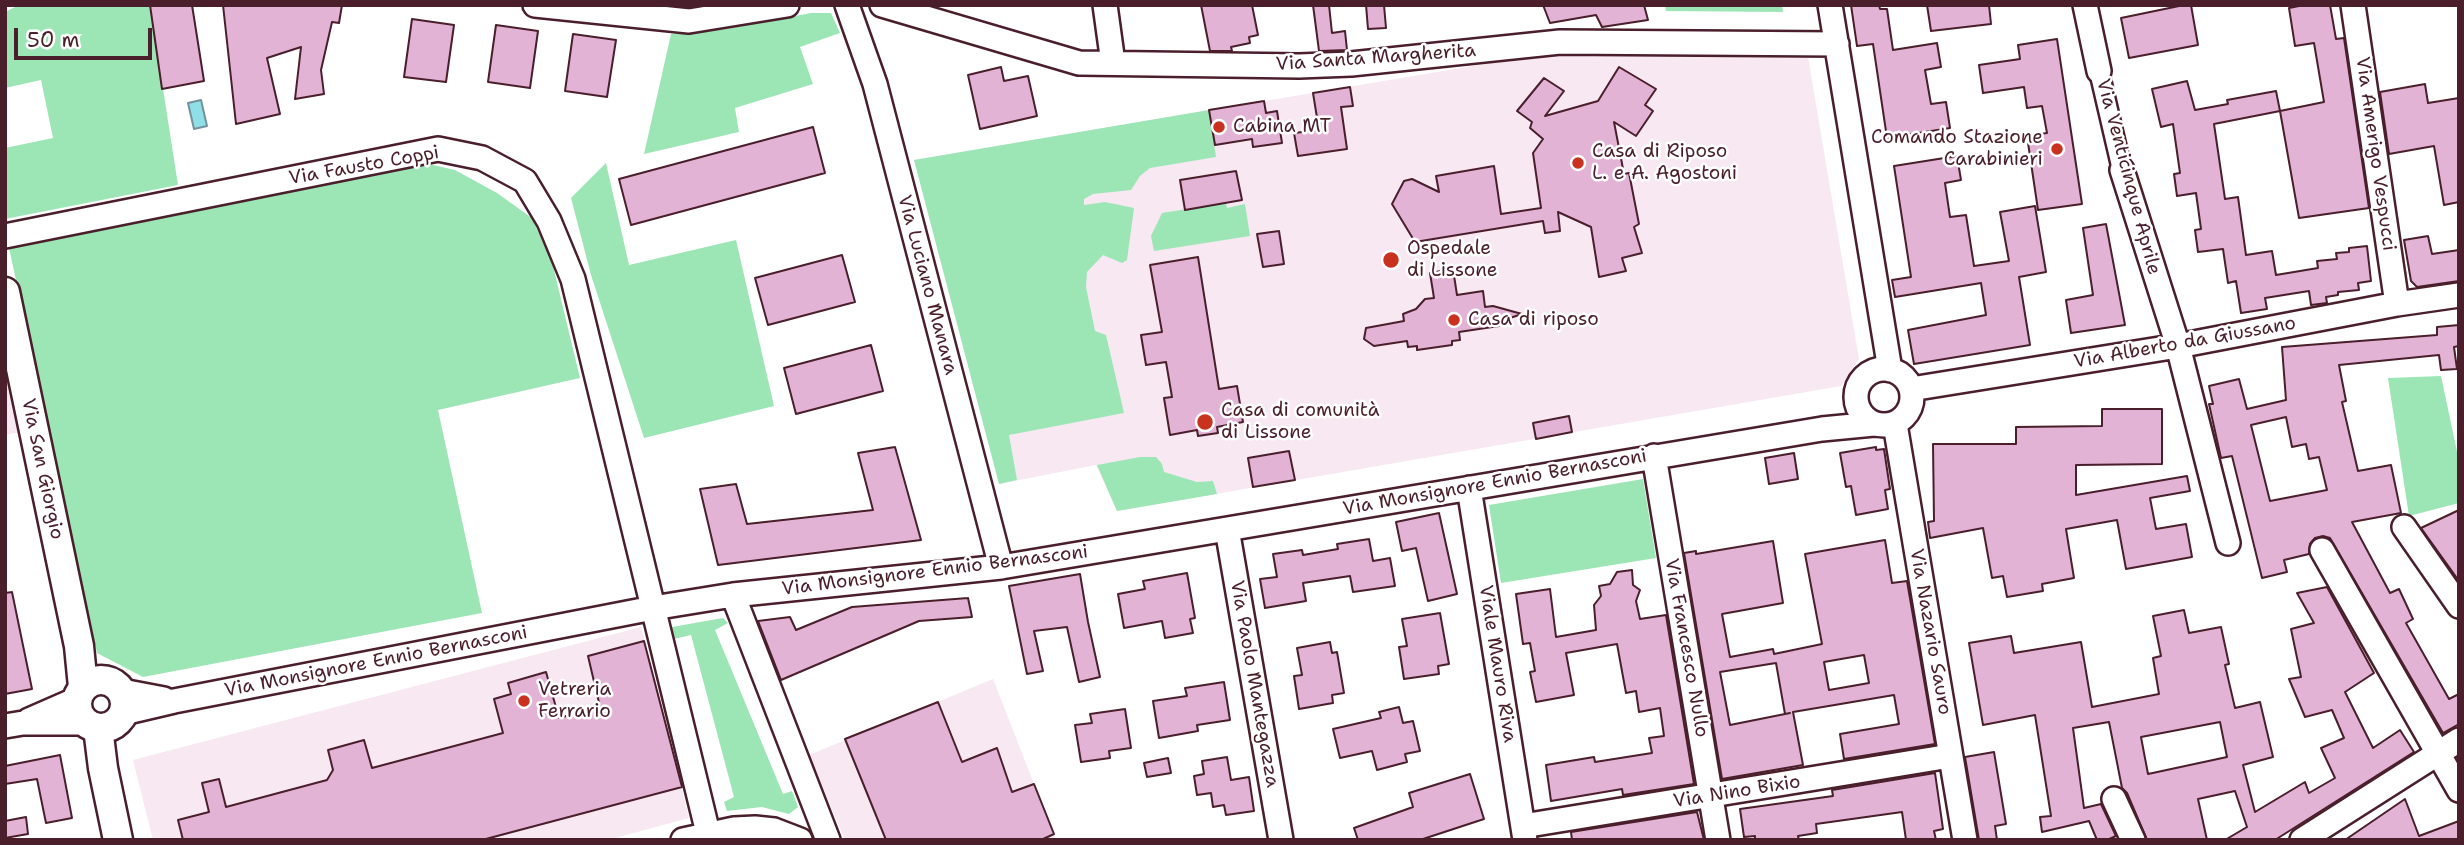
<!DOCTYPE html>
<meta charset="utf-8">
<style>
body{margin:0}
#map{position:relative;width:2464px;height:845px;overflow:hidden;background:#fff;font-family:"Shantell Sans",sans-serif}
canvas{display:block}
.frame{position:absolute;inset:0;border:7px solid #4a1f2b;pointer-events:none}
.scale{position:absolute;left:14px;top:28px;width:138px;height:32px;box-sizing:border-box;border:4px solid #4a1f2b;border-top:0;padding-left:9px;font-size:21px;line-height:24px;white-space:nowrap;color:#4a1f2b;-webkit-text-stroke:5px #fff;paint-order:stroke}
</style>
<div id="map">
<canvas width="2464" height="845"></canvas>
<div class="frame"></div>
<div class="scale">50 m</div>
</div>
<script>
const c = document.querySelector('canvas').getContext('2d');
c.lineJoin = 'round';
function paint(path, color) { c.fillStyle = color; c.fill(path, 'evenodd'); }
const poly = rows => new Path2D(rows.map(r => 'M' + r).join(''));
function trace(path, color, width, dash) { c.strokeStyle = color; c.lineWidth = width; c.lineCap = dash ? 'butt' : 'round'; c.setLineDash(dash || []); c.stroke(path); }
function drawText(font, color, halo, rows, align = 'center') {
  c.font = font + ' "Shantell Sans",sans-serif'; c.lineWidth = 5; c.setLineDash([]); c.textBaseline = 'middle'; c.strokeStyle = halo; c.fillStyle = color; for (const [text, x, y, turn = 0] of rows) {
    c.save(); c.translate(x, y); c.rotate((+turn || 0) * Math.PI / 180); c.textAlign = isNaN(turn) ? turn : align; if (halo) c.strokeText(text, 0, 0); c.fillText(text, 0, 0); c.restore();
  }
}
paint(poly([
 [1556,52,1808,57,1859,359,1841,386,1117,511,1096,465,999,484,914,160],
 [5,360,21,432,5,435],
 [641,627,689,818,608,840,153,840,133,760],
 [993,679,1056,840,845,840,809,755]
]), '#f7e8f2');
paint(poly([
 [19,5,150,5,178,185,5,219,5,148,53,138,41,80,5,88,5,12],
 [1665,5,1782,5,1783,12,1666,11],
 [811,13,831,13,840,33,800,47,813,84,735,108,739,132,644,154,671,34,726,29],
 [1209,110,1216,157,1150,168,1140,176,1131,190,1093,194,1084,199,1084,205,1105,202,1134,208,1127,260,1122,263,1103,255,1087,272,1086,287,1095,331,1106,335,1124,413,1009,435,1017,480,999,484,914,160],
 [420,162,455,170,497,193,532,218,552,262,580,378,438,410,482,613,143,677,97,653,9,248],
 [606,163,629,265,736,240,774,406,644,438,591,275,571,198],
 [1226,203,1227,208,1245,204,1250,236,1154,251,1151,236,1162,213],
 [2441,376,2459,461,2459,503,2409,516,2388,378],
 [1140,457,1156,457,1162,464,1164,472,1197,482,1213,481,1217,494,1117,511,1097,465],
 [1643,479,1656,558,1501,583,1489,505],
 [723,618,728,623,715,630,783,794,792,791,798,807,789,814,762,807,727,811,724,802,734,797,691,635,674,639,672,627]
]), '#9ce6b6');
const water = poly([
 [201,100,207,126,194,129,188,103,201,100]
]);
paint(water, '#8edfe7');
trace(water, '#73929c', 2);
const building = poly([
 [150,5,192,5,204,81,162,89,150,5],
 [223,5,342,5,339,23,332,22,321,70,324,94,295,99,301,47,267,58,280,114,236,124,223,5],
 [1201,5,1252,5,1258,35,1249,37,1250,43,1231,47,1232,51,1210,51,1201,5],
 [1313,5,1329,5,1332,33,1345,31,1347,50,1319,51,1313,5],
 [1366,5,1384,5,1386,28,1368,29,1366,5],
 [1543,5,1644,5,1648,20,1602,27,1596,15,1550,23,1543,5],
 [1851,5,1879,5,1880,9,1887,9,1893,50,1937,43,1941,67,1925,70,1931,104,1946,102,1950,128,1887,138,1873,44,1857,46,1851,5],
 [1927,5,1989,5,1991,24,1931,31,1927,5],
 [2184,5,2191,5,2198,45,2129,58,2121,18,2184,5],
 [2304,5,2330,5,2336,39,2344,38,2369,208,2299,218,2280,111,2324,102,2314,43,2295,46,2289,8,2304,5],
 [412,19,454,25,446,82,404,77,412,19],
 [496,25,538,31,530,88,488,82,496,25],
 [573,34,616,40,607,97,565,91,573,34],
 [2057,39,2082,204,2038,210,2027,136,2047,133,2042,106,2027,108,2024,87,1983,93,1979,65,2020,59,2018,45,2057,39],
 [1001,67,1004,81,1028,76,1037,116,980,129,968,75,1001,67],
 [1619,67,1656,89,1645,105,1653,111,1636,136,1614,122,1624,174,1629,173,1639,224,1634,227,1642,253,1622,258,1626,271,1599,277,1591,227,1558,212,1560,231,1545,233,1543,221,1415,242,1392,204,1404,181,1412,179,1439,192,1436,176,1494,166,1501,214,1541,208,1533,153,1543,139,1530,128,1532,122,1517,111,1544,78,1564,91,1545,116,1598,101,1619,67],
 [2187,81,2195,110,2228,104,2227,100,2276,91,2280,111,2214,124,2225,199,2238,197,2246,255,2272,251,2276,275,2318,268,2317,261,2337,259,2336,253,2349,252,2349,248,2367,246,2371,281,2358,283,2359,290,2338,292,2338,295,2326,297,2327,303,2311,305,2309,291,2265,298,2267,309,2241,313,2236,281,2228,283,2223,249,2198,252,2195,230,2201,229,2196,193,2177,196,2174,174,2180,173,2173,124,2161,127,2152,89,2187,81],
 [2425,84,2428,103,2459,98,2459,202,2444,205,2434,146,2389,154,2380,92,2425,84],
 [1350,87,1353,106,1341,107,1347,149,1298,156,1294,133,1319,130,1313,93,1350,87],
 [1264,101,1266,113,1277,111,1282,143,1253,147,1252,139,1215,145,1209,110,1264,101],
 [813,127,825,173,631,225,619,179,813,127],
 [1957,156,1961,180,1945,183,1950,217,1966,215,1974,266,2009,261,2000,212,2035,206,2046,272,2019,277,2030,345,1914,364,1908,330,1986,315,1981,283,1895,297,1892,280,1911,277,1894,166,1957,156],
 [1236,171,1242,200,1185,210,1180,180,1236,171],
 [2106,224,2125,325,2071,333,2066,300,2093,295,2083,228,2106,224],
 [1279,231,1284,264,1263,267,1257,234,1279,231],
 [2428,236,2432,254,2459,250,2459,281,2417,287,2411,281,2404,240,2428,236],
 [842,255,855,302,768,325,755,278,842,255],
 [1198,257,1219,389,1237,386,1243,422,1217,427,1218,433,1198,436,1197,430,1170,435,1164,398,1172,397,1166,362,1146,365,1141,335,1162,332,1150,265,1198,257],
 [1453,269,1457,295,1483,291,1485,307,1493,306,1522,314,1498,322,1499,326,1459,332,1460,340,1452,341,1452,345,1417,350,1417,346,1408,347,1407,341,1374,346,1364,339,1366,328,1404,321,1403,314,1416,309,1425,299,1434,298,1430,273,1453,269],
 [2459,325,2459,346,2454,347,2457,369,2441,370,2439,355,2339,365,2346,401,2342,402,2358,471,2391,465,2401,513,2352,522,2390,593,2399,589,2413,619,2406,623,2449,699,2459,694,2459,724,2443,733,2330,538,2323,536,2315,538,2310,544,2309,554,2284,560,2287,572,2262,578,2232,456,2221,458,2209,404,2213,404,2209,386,2239,379,2247,409,2286,400,2282,347,2437,335,2437,327,2459,325],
 [2286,417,2292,447,2306,444,2309,459,2319,457,2327,490,2270,501,2251,425,2286,417],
 [871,345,883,391,796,414,784,368,871,345],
 [2102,409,2162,409,2162,464,2076,465,2076,495,2187,476,2190,491,2150,498,2156,529,2186,524,2192,557,2126,569,2117,520,2066,529,2074,578,2042,584,2043,591,2007,597,2003,576,1992,578,1983,528,1930,538,1928,522,1934,521,1933,444,2016,444,2016,427,2102,426,2102,409],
 [1569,416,1572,432,1536,439,1533,423,1569,416],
 [895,447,921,540,718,565,700,489,736,484,747,524,873,510,858,453,895,447],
 [1876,447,1876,450,1884,449,1890,489,1885,490,1888,509,1856,515,1851,486,1846,487,1840,453,1876,447],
 [1289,451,1295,480,1253,487,1248,458,1289,451],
 [1794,453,1798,479,1769,484,1765,458,1794,453],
 [2459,510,2459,581,2421,528,2459,510],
 [1439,513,1457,594,1428,601,1416,548,1402,551,1396,522,1439,513],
 [1369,539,1373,561,1390,558,1395,586,1353,592,1350,576,1303,583,1306,601,1265,608,1260,579,1277,577,1273,554,1302,550,1303,555,1338,549,1337,544,1369,539],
 [1885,540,1892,583,1907,581,1935,744,1844,759,1840,734,1899,724,1894,695,1793,712,1803,765,1722,779,1684,553,1696,551,1696,554,1773,541,1783,603,1722,614,1730,657,1773,649,1774,654,1822,644,1805,554,1885,540],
 [1864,655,1869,683,1829,690,1824,662,1864,655],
 [1776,663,1785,714,1790,713,1730,725,1720,672,1776,663],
 [1632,570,1633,585,1640,590,1636,601,1640,619,1666,615,1694,784,1623,795,1622,789,1551,801,1546,765,1594,757,1595,762,1652,753,1649,738,1664,736,1660,708,1639,712,1636,691,1626,693,1617,644,1566,653,1574,695,1536,702,1530,672,1535,671,1530,643,1523,644,1516,594,1550,589,1556,637,1596,630,1594,605,1601,596,1599,586,1610,584,1617,572,1632,570],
 [1187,573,1195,618,1190,619,1193,633,1165,638,1162,621,1124,628,1118,594,1145,589,1143,581,1187,573],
 [1080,574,1088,622,1100,677,1079,682,1067,627,1034,631,1043,671,1027,674,1009,586,1080,574],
 [2327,587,2374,673,2345,692,2373,748,2400,730,2414,752,2275,840,2225,840,2247,827,2235,791,2198,799,2207,840,2147,840,2127,793,2122,788,2109,722,2073,728,2084,808,2101,804,2116,836,2107,840,2097,840,2089,821,2042,832,2040,817,2051,816,2035,715,1983,725,1969,643,2011,636,2014,653,2081,642,2092,707,2159,694,2153,658,2161,656,2153,616,2184,610,2189,633,2221,627,2229,664,2225,665,2235,708,2260,702,2273,757,2243,765,2255,812,2305,782,2309,793,2335,778,2321,748,2344,738,2332,710,2305,717,2289,679,2301,677,2291,629,2314,623,2297,593,2327,587],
 [2220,722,2227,757,2148,774,2141,737,2220,722],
 [12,592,32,689,5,694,5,593,12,592],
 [968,598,972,617,919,621,781,680,758,621,790,617,796,630,852,607,968,598],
 [1440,613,1449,664,1438,666,1439,674,1404,679,1399,647,1407,646,1402,619,1440,613],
 [644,641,682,787,482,840,183,840,178,820,209,812,202,783,219,779,226,807,327,780,333,770,328,750,364,740,372,768,503,733,494,699,511,694,508,683,546,672,559,718,600,707,588,656,644,641],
 [1330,642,1332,653,1337,652,1344,693,1332,695,1333,703,1299,709,1294,676,1302,675,1297,648,1330,642],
 [1224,682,1230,720,1197,725,1198,731,1159,738,1153,701,1187,696,1185,688,1224,682],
 [938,702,962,762,997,748,1012,792,1034,784,1054,834,1041,840,886,840,845,739,938,702],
 [1399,707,1403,723,1413,721,1420,751,1405,754,1407,762,1377,770,1372,751,1340,758,1333,729,1381,718,1379,712,1399,707],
 [1125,709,1131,748,1109,751,1110,758,1081,762,1075,725,1092,723,1090,714,1125,709],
 [1994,752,2006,824,1995,826,1997,840,1979,840,1965,757,1994,752],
 [60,755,72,818,46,823,37,779,5,784,5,766,60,755],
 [1227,757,1231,780,1249,777,1254,811,1226,815,1224,805,1213,807,1211,793,1197,795,1194,776,1204,774,1202,761,1227,757],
 [1168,758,1171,773,1147,777,1144,763,1168,758],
 [1935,773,1943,829,1934,831,1936,840,1906,840,1902,812,1816,824,1817,833,1798,836,1799,840,1755,840,1755,836,1744,837,1740,809,1833,796,1832,790,1935,773],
 [1470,774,1484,819,1420,840,1358,840,1354,828,1413,807,1409,793,1470,774],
 [2405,799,2419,836,2459,821,2459,840,2345,840,2405,799],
 [1697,812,1704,840,1572,840,1571,832,1697,812],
 [26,817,28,834,5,838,5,821,26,817]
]);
paint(building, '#e3b3d5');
trace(building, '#4a1f2b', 2);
const pedestrian = poly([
 [2099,71,2122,170]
]);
const minor = poly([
 [535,5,689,21,787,5],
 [847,5,875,84,1001,567],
 [882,5,1079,63,1299,66,1351,64,1560,42,1837,44],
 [1105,5,1113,63],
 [1830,5,1890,370],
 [2085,5,2099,71],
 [2353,5,2397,304],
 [2122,170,2178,346,2228,543],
 [5,236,438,149,482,158,525,181,549,221,573,279,708,833],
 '1856 397a28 28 0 1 1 56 0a28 28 0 1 1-56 0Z',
 [1911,389,2178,346,2397,304,2459,295],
 [1895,424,1965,840],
 [1654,456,1718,840],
 [1469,488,1525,840],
 [2404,527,2459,606],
 [1227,529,1281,840],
 [2322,550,2459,790],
 [733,595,828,840],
 [122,691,164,699],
 [123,713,174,701,653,608,733,595,1001,567,1822,429,1874,424],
 [29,720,77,699],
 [5,726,23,723,85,723],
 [2114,799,2133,840],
 [1523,826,1950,756],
 [683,840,734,829,755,828,774,830,800,840],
 [2302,840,2459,740]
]);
const tertiary = poly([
 [5,292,79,646,83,687],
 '77 704a24 24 0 1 1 48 0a24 24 0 1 1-48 0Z',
 [98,728,103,768,118,840]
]);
trace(pedestrian, '#4a1f2b', 23);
trace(minor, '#4a1f2b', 28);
trace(tertiary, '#4a1f2b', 33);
trace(pedestrian, '#fff', 18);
trace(minor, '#fff', 23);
trace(tertiary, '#fff', 28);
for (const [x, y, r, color] of [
 [1219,127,7,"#c8321e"],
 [2057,149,7,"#c8321e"],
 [1578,163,7,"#c8321e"],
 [1391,260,9,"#c8321e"],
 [1454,320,7,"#c8321e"],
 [1205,422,9,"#c8321e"],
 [524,701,7,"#c8321e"]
]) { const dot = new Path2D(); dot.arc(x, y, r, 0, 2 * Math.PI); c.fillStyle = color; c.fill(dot); trace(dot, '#fff', 2.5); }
drawText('19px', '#4a1f2b', '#fff', [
 ["Via Santa Margherita",1376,58,-4],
 ["Via Amerigo Vespucci",2375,154,82],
 ["Via Fausto Coppi",364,166,-10],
 ["Via Venticinque Aprile",2128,177,75],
 ["Via Luciano Manara",927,285,75],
 ["Via Alberto da Giussano",2185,343,-10],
 ["Via San Giorgio",42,469,78],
 ["Via Monsignore Ennio Bernasconi",1495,483,-10],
 ["Via Monsignore Ennio Bernasconi",935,571,-7],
 ["Via Nazario Sauro",1930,632,80],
 ["Via Francesco Nullo",1686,648,80],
 ["Via Monsignore Ennio Bernasconi",376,662,-11],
 ["Viale Mauro Riva",1497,664,81],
 ["Via Paolo Mantegazza",1254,684,80],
 ["Via Nino Bixio",1737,792,-9]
]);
drawText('19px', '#4a1f2b', '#fff', [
 ["Cabina MT",1233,127],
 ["Comando Stazione",2043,138,"right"],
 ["Carabinieri",2043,160,"right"],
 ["Casa di Riposo",1592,152],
 ["L. e A. Agostoni",1592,174],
 ["Ospedale",1407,249],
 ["di Lissone",1407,271],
 ["Casa di riposo",1468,320],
 ["Casa di comunità",1221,411],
 ["di Lissone",1221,433],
 ["Vetreria",538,690],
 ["Ferrario",538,712]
], 'left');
</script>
